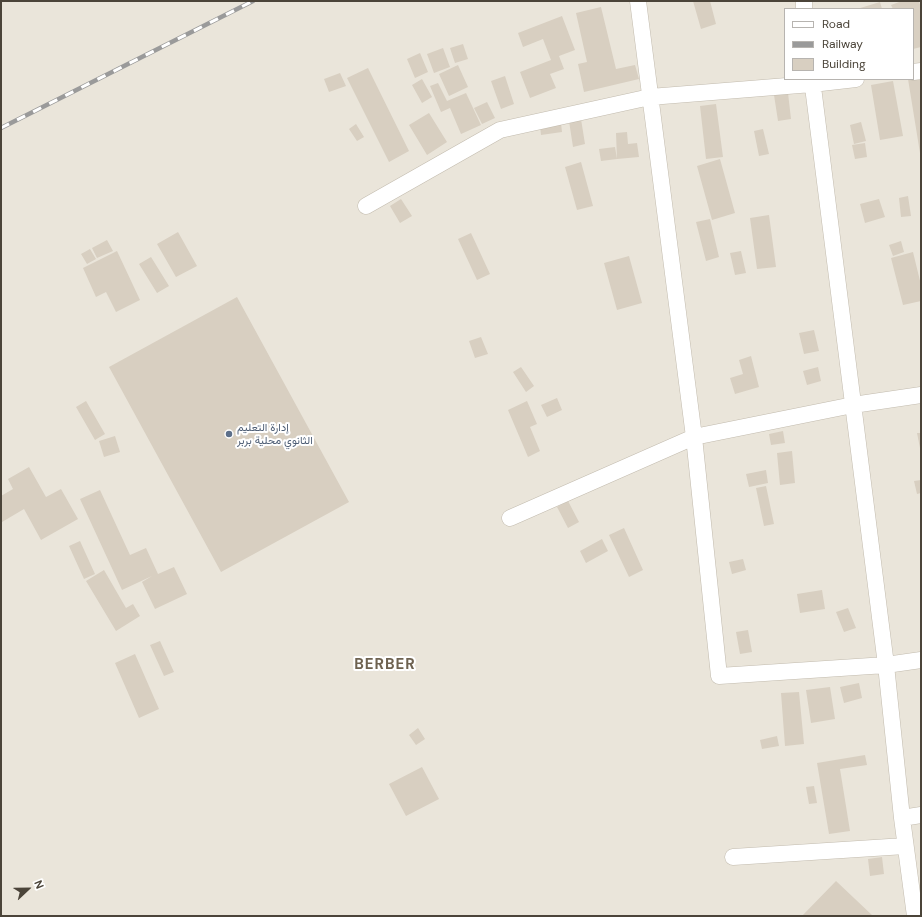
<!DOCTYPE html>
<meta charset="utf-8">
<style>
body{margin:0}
#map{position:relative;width:922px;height:917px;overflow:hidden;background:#f6f3ec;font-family:"DM Sans",sans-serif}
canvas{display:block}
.frame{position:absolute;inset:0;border:2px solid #4b4439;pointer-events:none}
.legend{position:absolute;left:784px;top:8px;width:130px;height:72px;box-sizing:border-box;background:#fff;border:1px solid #b7b4b0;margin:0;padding:5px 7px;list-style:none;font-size:12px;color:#4b4439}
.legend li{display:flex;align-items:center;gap:8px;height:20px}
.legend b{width:20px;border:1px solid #b7b4b0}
.north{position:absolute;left:8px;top:869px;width:40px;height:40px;-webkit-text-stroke:3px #fff;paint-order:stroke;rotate:68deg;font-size:11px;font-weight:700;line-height:16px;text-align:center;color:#4b4439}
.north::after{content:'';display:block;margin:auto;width:14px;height:18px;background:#4b4439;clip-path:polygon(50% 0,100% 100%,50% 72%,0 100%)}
</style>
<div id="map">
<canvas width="922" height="917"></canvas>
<div class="frame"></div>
<ul class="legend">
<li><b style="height:5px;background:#fff"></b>Road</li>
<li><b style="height:5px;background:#9a9a9a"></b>Railway</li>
<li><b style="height:11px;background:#d8cfc1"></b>Building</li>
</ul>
<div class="north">N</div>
</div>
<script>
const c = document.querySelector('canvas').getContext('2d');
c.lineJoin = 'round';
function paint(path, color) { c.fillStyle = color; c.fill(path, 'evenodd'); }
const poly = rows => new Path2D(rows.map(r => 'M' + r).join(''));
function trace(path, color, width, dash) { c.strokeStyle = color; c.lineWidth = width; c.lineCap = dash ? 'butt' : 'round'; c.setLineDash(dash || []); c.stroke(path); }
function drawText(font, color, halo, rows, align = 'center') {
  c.font = font + ' "DM Sans",Vazirmatn,sans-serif'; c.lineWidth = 4; c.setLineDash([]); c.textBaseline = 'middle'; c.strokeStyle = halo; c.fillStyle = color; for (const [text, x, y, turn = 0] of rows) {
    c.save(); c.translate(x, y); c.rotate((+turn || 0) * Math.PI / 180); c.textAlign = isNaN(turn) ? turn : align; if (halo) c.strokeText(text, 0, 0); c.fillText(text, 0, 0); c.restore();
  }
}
paint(poly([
 [1,1,921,1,921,916,1,916],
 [785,9,913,9,913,79,785,79]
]), '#eae5da');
paint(poly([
 [693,1,710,1,716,24,701,29],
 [902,1,919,1,921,8,921,47,913,49,913,9,893,9,891,5],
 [880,2,882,9,857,9],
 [601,7,616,69,635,65,639,79,584,92,578,64,587,62,576,13],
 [562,16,575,50,559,56,564,69,550,74,556,88,530,98,520,72,551,60,543,39,523,47,518,33],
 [463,44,468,59,455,63,450,48],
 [443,48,450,67,434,73,427,54],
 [420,53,428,72,415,78,407,59],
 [458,65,468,87,449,96,439,74],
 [368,68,409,151,389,162,347,78],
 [340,73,346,86,329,92,324,79],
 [505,76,514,104,501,109,491,81],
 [921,77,921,152,920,153,908,79],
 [422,79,432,97,422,103,412,85],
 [893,81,903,136,880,140,871,85],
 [438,83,447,101,466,93,481,125,461,134,450,108,441,112,430,86],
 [788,93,791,119,778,121,774,95],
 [487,102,495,118,482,124,474,108],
 [716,104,723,157,706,159,700,106],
 [429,113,447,142,427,155,409,125],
 [581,119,585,144,573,147,569,121],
 [861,122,866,141,854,144,850,125],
 [561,123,562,132,541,135,540,125],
 [356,124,364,137,357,141,349,129],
 [763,129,769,154,759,156,754,131],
 [627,132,628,144,637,143,639,157,617,159,616,133],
 [865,143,867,157,855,159,852,145],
 [615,147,617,159,601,161,599,149],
 [720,159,735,213,712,220,697,166],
 [581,162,593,206,577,210,565,167],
 [908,196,911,216,901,217,899,198],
 [401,199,412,216,400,223,390,206],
 [879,199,885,217,865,223,860,204],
 [769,215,776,267,757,269,750,218],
 [710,219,719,257,706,261,696,222],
 [178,232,197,266,176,277,157,244],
 [471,233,490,274,477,280,458,239],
 [107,240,113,251,97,258,92,248],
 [901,241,904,252,893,256,889,245],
 [90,249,96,259,87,264,81,254],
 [117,251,140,300,116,312,106,292,96,297,83,268],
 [741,251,746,273,735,275,730,253],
 [913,252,921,285,921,301,903,305,891,258],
 [629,256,642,303,617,310,604,263],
 [151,257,169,286,157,293,139,264],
 [237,297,349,502,221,572,109,367],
 [814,330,819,351,804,354,799,333],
 [481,337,488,354,475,358,469,341],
 [751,356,759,387,735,394,730,378,743,374,739,360],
 [521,367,534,386,526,392,513,372],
 [818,367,821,381,807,385,803,371],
 [557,398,562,410,547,417,541,405],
 [86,401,105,434,95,440,76,407],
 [527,401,537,424,530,427,540,451,528,457,508,410],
 [783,431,785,443,771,445,769,434],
 [917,433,921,433,921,448,920,448],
 [115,436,120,452,104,457,99,441],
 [792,451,795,483,780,485,777,453],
 [29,467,46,497,61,489,78,519,41,540,24,509,2,522,1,521,1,496,13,489,8,479],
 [766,470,768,483,749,487,746,474],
 [921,480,921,493,917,494,914,481],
 [766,486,774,524,764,526,756,488],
 [100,490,130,555,146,548,158,574,174,567,187,594,155,609,142,582,152,576,122,590,80,499],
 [568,501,579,522,568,528,557,507],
 [624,528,643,570,629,577,609,535],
 [602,539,608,551,586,563,580,551],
 [80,541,95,574,84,579,69,546],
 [743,559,746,570,732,574,729,562],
 [104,570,126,608,133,604,140,616,116,631,86,581],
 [822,590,825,609,800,613,797,594],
 [848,608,856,628,844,632,836,612],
 [748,630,752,652,740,654,736,632],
 [160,641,174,672,164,676,150,645],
 [135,654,159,709,139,718,115,663],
 [859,683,862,698,844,703,840,687],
 [830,687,835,719,811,723,806,690],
 [799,692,804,744,785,746,781,693],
 [418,728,425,739,416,745,409,735],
 [777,736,779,746,762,749,760,740],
 [865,755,867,765,840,769,850,831,829,834,817,763],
 [422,767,439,799,406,816,389,784],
 [814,786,817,803,809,804,806,787],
 [882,857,884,874,870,876,868,859],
 [836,881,873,916,802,916]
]), '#d8cfc1');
const minor = poly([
 [638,1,694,437,719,676,886,665,921,660],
 [804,1,804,9],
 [913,72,921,71],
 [812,79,886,665,902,818,915,916],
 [366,206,500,130,650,97,812,84,856,79],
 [510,518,694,437,853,405,921,395],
 [902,818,921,815],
 [733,857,905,846]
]);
trace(minor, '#c2bbae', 17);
trace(minor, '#fff', 16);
const rail = poly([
 [1,128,253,1]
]);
trace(rail, '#9a9a9a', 4.5);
trace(rail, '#fff', 3, [9]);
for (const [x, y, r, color] of [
 [229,434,4,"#5c6f8a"]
]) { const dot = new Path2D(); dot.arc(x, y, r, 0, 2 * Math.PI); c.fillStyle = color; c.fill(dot); trace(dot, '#fff', 1.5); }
drawText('11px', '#4e5e75', '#fff', [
 ["إدارة التعليم",237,428],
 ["الثانوي محلية بربر",237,441]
], 'left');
c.letterSpacing = '1px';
drawText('bold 15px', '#6e6250', '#fff', [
 ["BERBER",385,665]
]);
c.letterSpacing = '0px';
</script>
